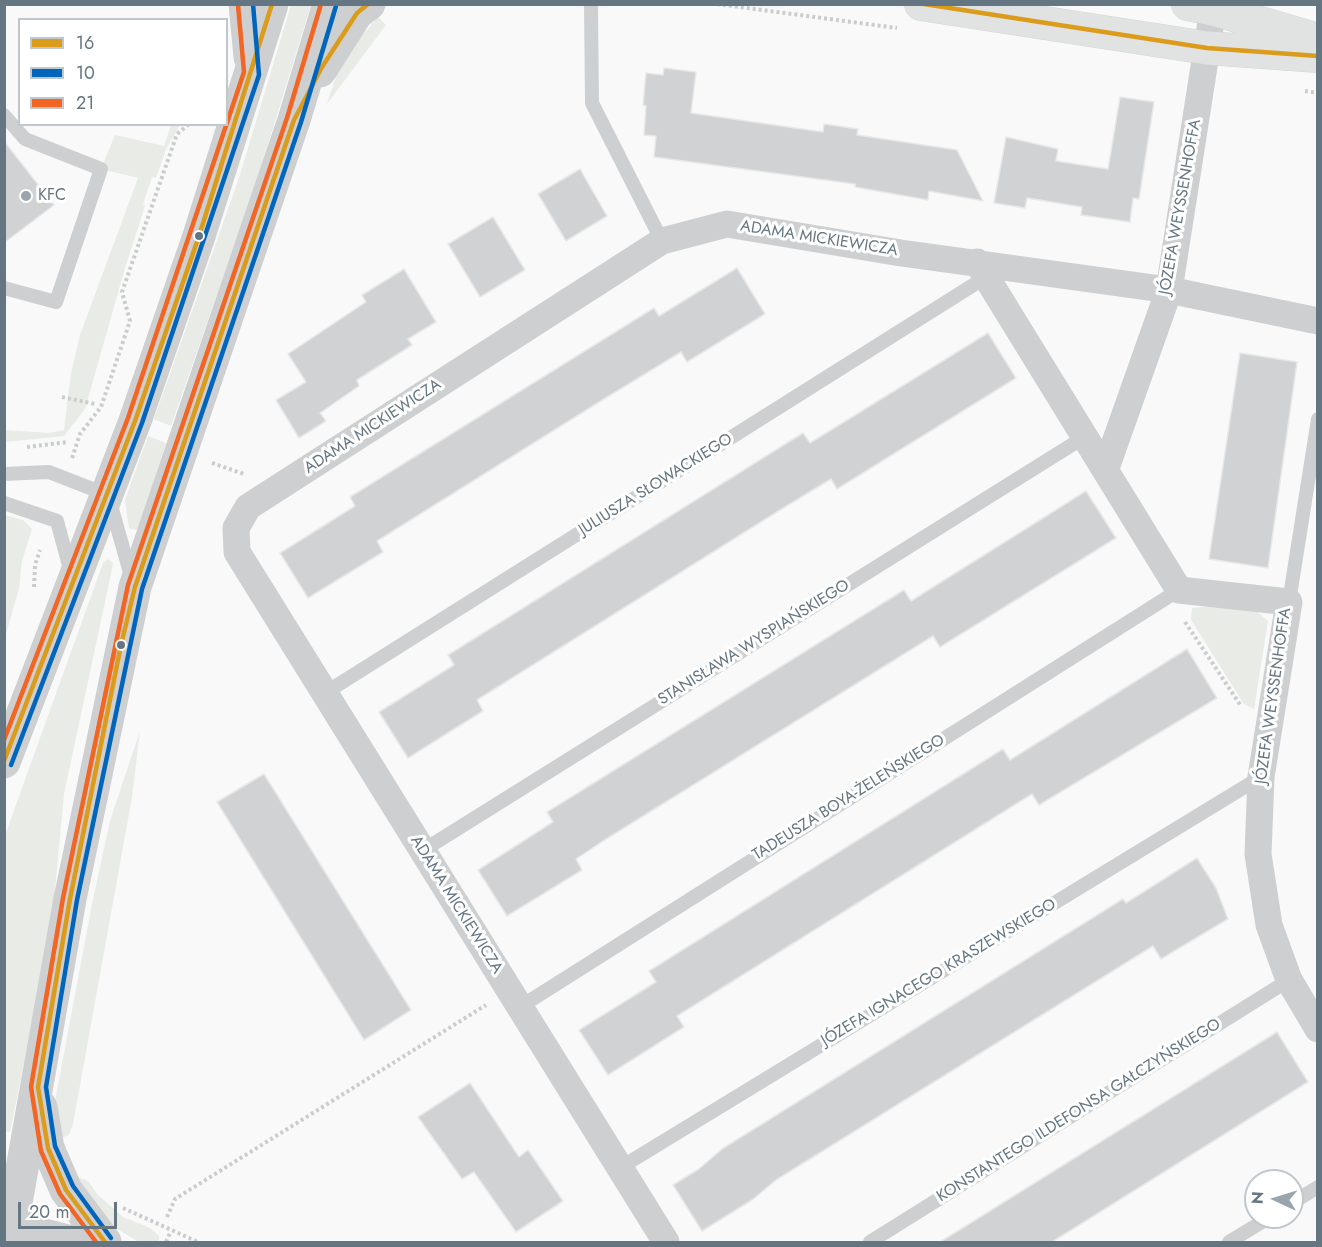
<!DOCTYPE html>
<meta charset="utf-8">
<style>
body{margin:0}
#map{position:relative;width:1322px;height:1247px;overflow:hidden;background:#f9f9f9;font-family:Jost,sans-serif}
canvas{display:block}
.frame{position:absolute;inset:0;border:6px solid #657683;pointer-events:none}
.legend{position:absolute;left:18px;top:18px;width:210px;height:108px;box-sizing:border-box;background:#fff;border:2px solid #c1c8cd;margin:0;padding:8px 10px;list-style:none;font-size:18px;color:#657683}
.legend li{display:flex;align-items:center;gap:12px;height:30px}
.legend b{width:30px;border:2px solid #c1c8cd}
.north{position:absolute;left:1244px;top:1169px;width:60px;height:60px;box-sizing:border-box;background:#fff;border:2px solid #c1c8cd;border-radius:50%;rotate:274deg;font-size:16px;font-weight:700;line-height:24px;text-align:center;color:#657683}
.north::after{content:'';display:block;margin:auto;width:21px;height:27px;background:#99a4ac;clip-path:polygon(50% 0,100% 100%,50% 72%,0 100%)}
.scale{position:absolute;left:18px;top:1202px;width:99px;height:27px;box-sizing:border-box;border:3px solid #657683;border-top:0;padding-left:8px;font-size:18px;line-height:21px;white-space:nowrap;color:#657683;-webkit-text-stroke:4px #fff;paint-order:stroke}
</style>
<div id="map">
<canvas width="1322" height="1247"></canvas>
<div class="frame"></div>
<ul class="legend">
<li><b style="height:8px;background:#da9c1a"></b>16</li>
<li><b style="height:8px;background:#0065bd"></b>10</li>
<li><b style="height:8px;background:#f26522"></b>21</li>
</ul>
<div class="north">N</div>
<div class="scale">20 m</div>
</div>
<script>
const c = document.querySelector('canvas').getContext('2d');
c.lineJoin = 'round';
function paint(path, color) { c.fillStyle = color; c.fill(path, 'evenodd'); }
const poly = rows => new Path2D(rows.map(r => 'M' + r).join(''));
function trace(path, color, width, dash) { c.strokeStyle = color; c.lineWidth = width; c.lineCap = dash ? 'butt' : 'round'; c.setLineDash(dash || []); c.stroke(path); }
function drawText(font, color, halo, rows, align = 'center') {
  c.font = font + ' Jost,sans-serif'; c.lineWidth = 6; c.setLineDash([]); c.textBaseline = 'middle'; c.strokeStyle = halo; c.fillStyle = color; for (const [text, x, y, turn = 0] of rows) {
    c.save(); c.translate(x, y); c.rotate((+turn || 0) * Math.PI / 180); c.textAlign = isNaN(turn) ? turn : align; if (halo) c.strokeText(text, 0, 0); c.fillText(text, 0, 0); c.restore();
  }
}
paint(poly([
 [291,5,311,5,256,183,171,426,154,419,239,178],
 [378,17,386,25,327,104,338,70,345,55],
 [171,125,180,125,167,147,156,178,152,177,143,204,145,206,125,268,85,409,64,436,5,442,5,430,50,433,64,430,71,373,80,335,138,178,101,169,115,135,164,146],
 [148,436,166,443,139,528,136,530,129,528,128,523,125,500],
 [5,515,23,520,32,529,22,561,19,589,5,637],
 [108,559,113,563,112,569,64,794,52,923,10,1132,4,1131,4,838,103,563],
 [1212,606,1256,611,1268,621,1254,709,1244,704,1191,620,1192,608],
 [140,731,132,797,73,1124,69,1135,58,1139,56,1096,92,904,110,821],
 [68,1173,88,1181,98,1195,123,1217,150,1228,159,1236,159,1242,139,1242,112,1226]
]), '#e8ebe6');
const building = poly([
 [664,68,696,72,691,113,823,132,824,124,858,129,857,135,957,150,983,201,929,191,928,200,855,187,855,184,654,157,656,136,644,135,646,106,643,105,646,73,663,75,664,68],
 [1120,97,1154,102,1139,199,1133,198,1130,222,1081,215,1082,207,1027,198,1025,208,994,203,1006,137,1058,149,1056,161,1108,169,1120,97],
 [4,141,54,205,4,243,4,141],
 [580,169,607,216,566,241,538,194,580,169],
 [493,217,525,270,480,297,448,244,493,217],
 [737,268,765,314,687,362,681,352,604,399,377,541,383,552,308,598,280,553,355,506,350,497,654,308,659,316,737,268],
 [404,269,436,322,408,339,412,345,357,380,359,386,320,413,326,421,299,438,276,400,306,382,288,354,366,302,362,295,404,269],
 [988,333,1016,378,837,489,831,479,780,510,477,700,483,711,408,758,379,712,454,665,448,655,803,433,810,443,988,333],
 [1240,353,1297,362,1268,568,1209,559,1240,353],
 [1086,491,1116,538,940,647,933,636,603,841,576,859,582,870,507,916,478,870,553,822,547,812,904,590,911,601,1086,491],
 [1187,649,1217,698,1039,805,1032,794,677,1016,684,1027,608,1075,579,1030,656,982,649,971,1003,749,1010,760,1187,649],
 [264,774,411,1010,364,1040,217,802,264,774],
 [1197,858,1216,888,1228,919,1161,959,1153,946,776,1180,752,1200,702,1231,673,1185,699,1169,722,1149,1123,899,1126,903,1197,858],
 [1277,1032,1308,1082,1052,1242,940,1242,1277,1032],
 [470,1083,519,1157,528,1150,563,1201,516,1232,474,1172,462,1179,418,1117,470,1083]
]);
paint(building, '#d0d2d3');
trace(building, '#e8e8e8', 1.5);
const secondary = poly([
 [921,4,1207,48,1318,56],
 [1188,4,1213,9,1318,40]
]);
trace(secondary, '#d5d6d7', 34);
trace(poly([
 [404,4,415,4],
 [717,4,897,28],
 [1305,91,1318,93],
 [62,397,95,404],
 [27,447,68,442],
 [72,458,80,434,101,407,130,321,122,292,177,134,189,124],
 [212,463,244,474],
 [34,587,35,565,40,550],
 [1185,622,1241,706],
 [123,1208,198,1242],
 [167,1217,175,1199,486,1005],
 [166,1242,171,1231]
]), '#cbcccd', 4, [3, 3]);
trace(poly([
 [591,4,592,103,662,241],
 [4,115,25,139,101,169,56,302,4,288],
 [4,474,49,472,108,495,131,576],
 [4,503,57,521,71,573],
 [1289,602,1318,419],
 [325,693,986,277],
 [422,851,1086,436],
 [520,1007,1179,590],
 [618,1169,1261,777],
 [1292,1203,1318,1187],
 [870,1242,1289,980],
 [1229,1242,1270,1217]
]), '#cecfd0', 14);
trace(poly([
 [977,262,1179,590,1289,602,1261,777,1258,854,1269,925,1289,980,1318,1029],
 [1106,468,1169,290,1213,9],
 [666,1242,237,552,236,528,248,507,662,241,727,224,901,253,1169,290,1318,321]
]), '#cecfd0', 27);
trace(poly([
 [245,4,250,57],
 [320,71,357,13,369,4],
 [4,762,135,421,199,236,272,4],
 [41,1107,48,1148,66,1190,105,1242],
 [4,1225,72,1242],
 [9,1242,70,899,135,587,294,120,329,4]
]), '#cecfd0', 33);
trace(secondary, '#e1e2e2', 33);
trace(poly([
 [924,4,1207,48,1318,56],
 [4,761,135,421,199,236,272,4],
 [105,1242,66,1190,48,1148,38,1087,70,899,121,645,135,587,294,120,322,67,357,13,368,4]
]), '#da9c1a', 4.5);
trace(poly([
 [11,765,142,423,259,75,253,4],
 [111,1238,73,1186,55,1146,46,1087,77,900,142,589,301,122,336,6]
]), '#0065bd', 4.5);
trace(poly([
 [4,740,128,418,244,72,238,5],
 [96,1242,60,1194,41,1151,31,1087,63,898,128,585,287,118,321,4]
]), '#f26522', 4.5);
for (const [x, y, r, color] of [
 [26,196,6,"#99a4ac"],
 [199,236,5,"#657683"],
 [121,645,5,"#657683"]
]) { const dot = new Path2D(); dot.arc(x, y, r, 0, 2 * Math.PI); c.fillStyle = color; c.fill(dot); trace(dot, '#fff', 2); }
drawText('16px', '#657683', '#fff', [
 ["KFC",38,196]
], 'left');
drawText('16px', '#657683', '#fff', [
 ["JÓZEFA WEYSSENHOFFA",1181,207,-80],
 ["ADAMA MICKIEWICZA",819,239,9],
 ["ADAMA MICKIEWICZA",373,427,-33],
 ["JULIUSZA SŁOWACKIEGO",656,485,-32],
 ["STANISŁAWA WYSPIAŃSKIEGO",754,643,-32],
 ["JÓZEFA WEYSSENHOFFA",1274,696,-82],
 ["TADEUSZA BOYA-ŻELEŃSKIEGO",849,798,-32],
 ["ADAMA MICKIEWICZA",456,905,58],
 ["JÓZEFA IGNACEGO KRASZEWSKIEGO",939,973,-31],
 ["KONSTANTEGO ILDEFONSA GAŁCZYŃSKIEGO",1079,1111,-32]
]);
</script>
